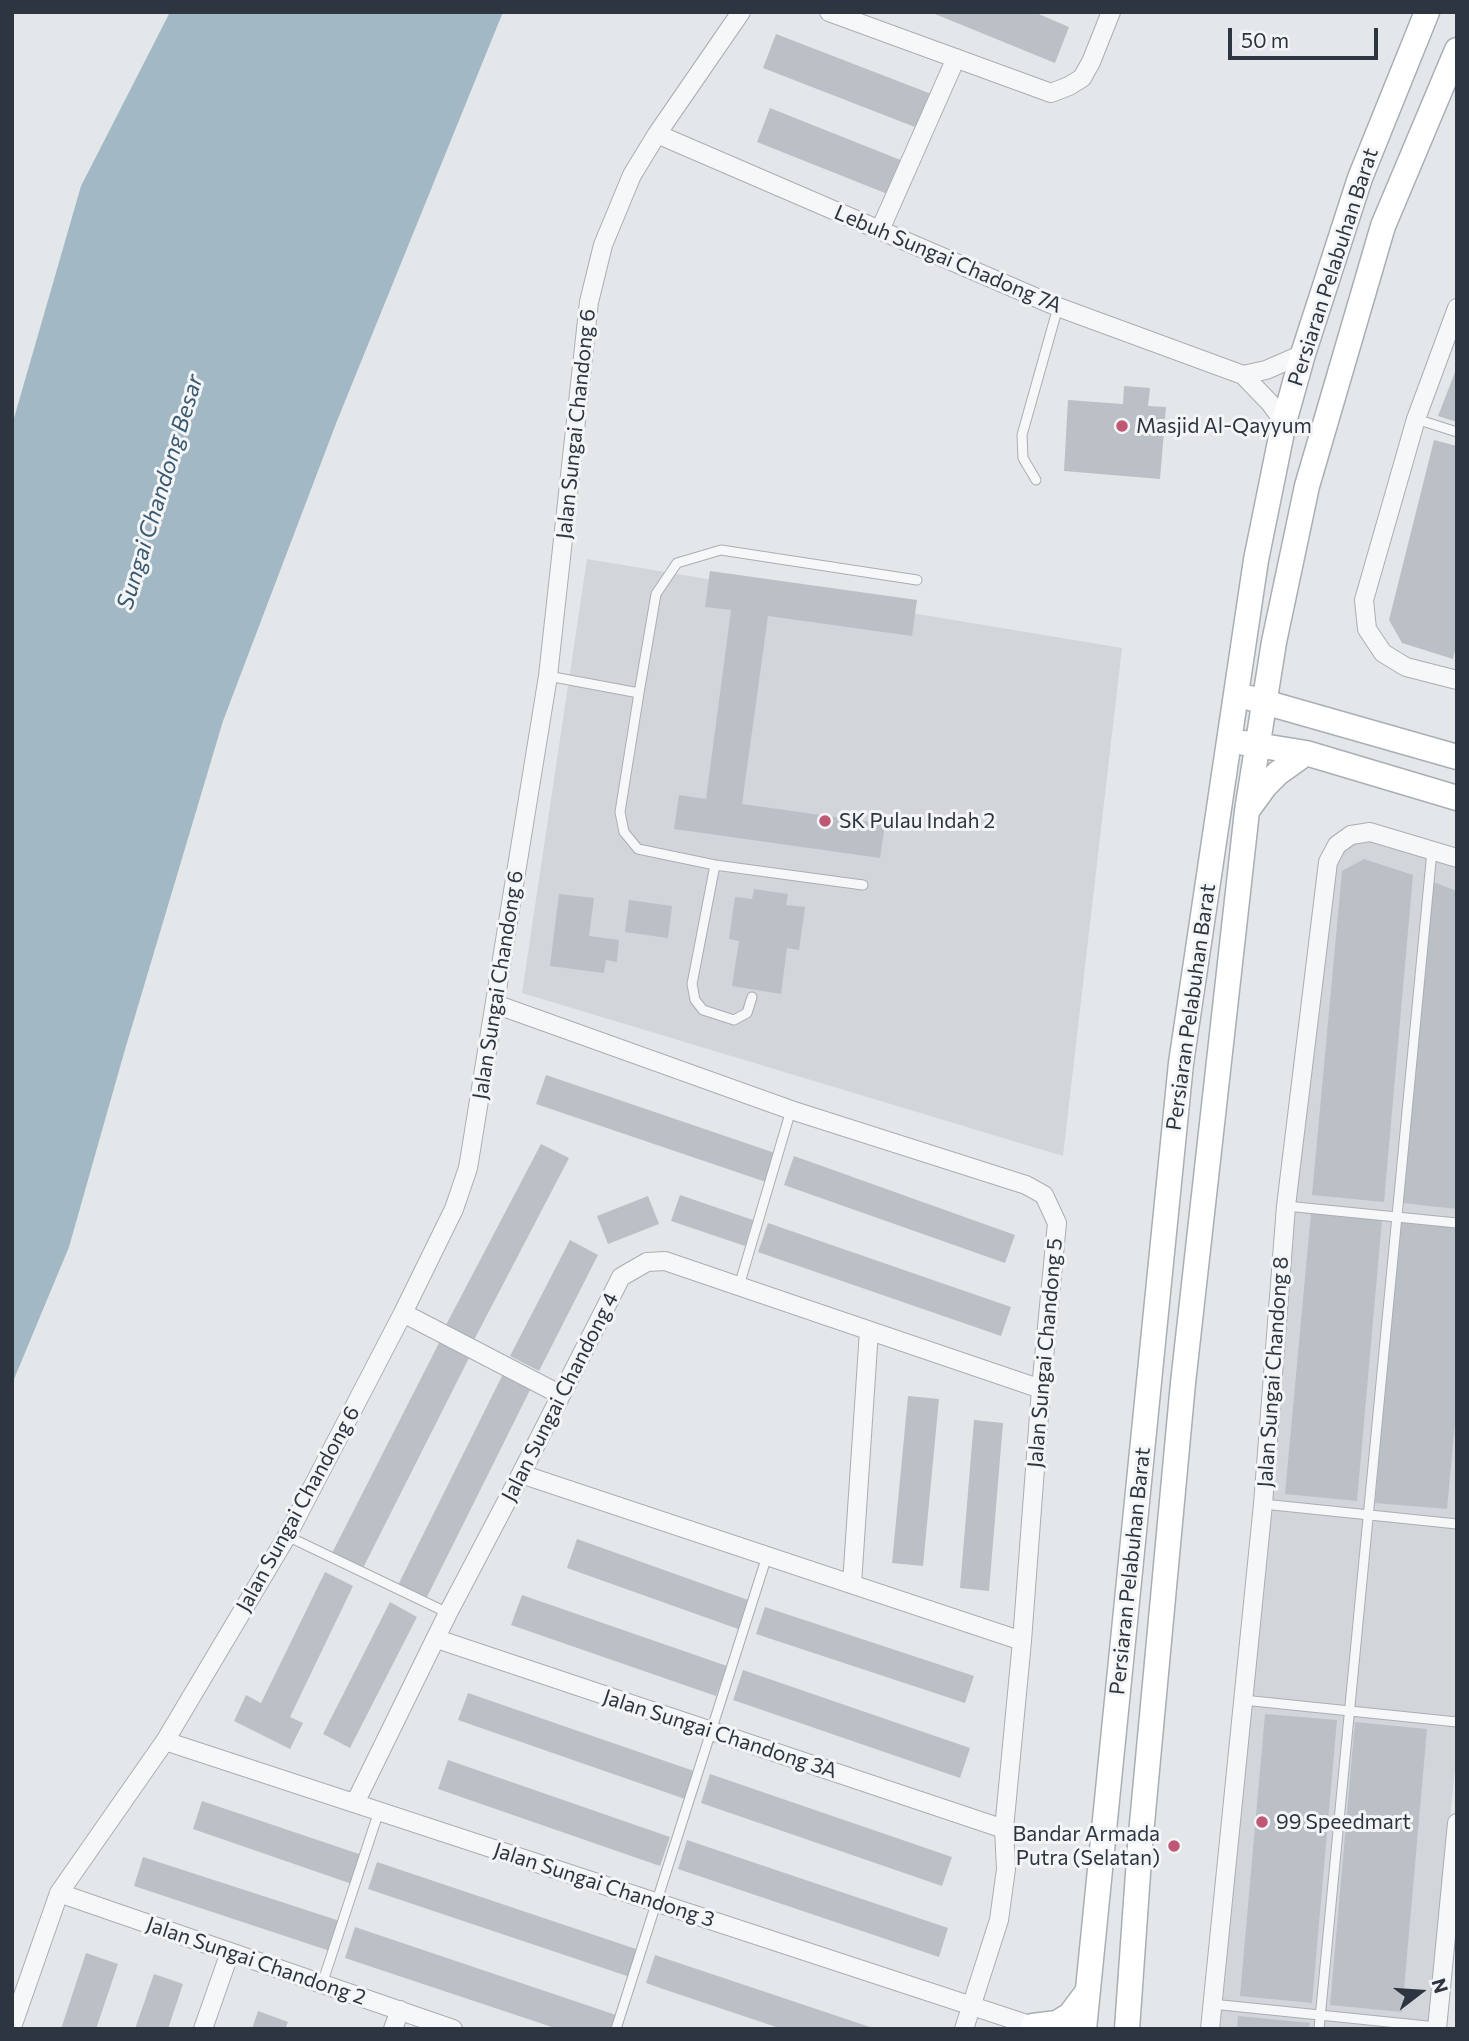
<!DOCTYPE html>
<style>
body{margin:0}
#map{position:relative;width:1469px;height:2041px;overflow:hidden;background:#e3e7ea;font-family:Commissioner,sans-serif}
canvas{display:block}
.frame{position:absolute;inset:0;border:14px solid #2d3640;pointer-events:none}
.north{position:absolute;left:1385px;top:1957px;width:70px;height:70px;-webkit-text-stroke:5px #f3f5f7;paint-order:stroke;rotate:73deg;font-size:19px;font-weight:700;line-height:28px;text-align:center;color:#2d3640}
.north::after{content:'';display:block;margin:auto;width:24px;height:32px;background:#2d3640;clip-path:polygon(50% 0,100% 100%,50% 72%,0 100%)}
.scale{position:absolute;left:1228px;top:28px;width:150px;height:32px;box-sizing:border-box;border:4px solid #2d3640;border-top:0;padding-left:9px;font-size:21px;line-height:24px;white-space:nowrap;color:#2d3640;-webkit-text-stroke:5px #f3f5f7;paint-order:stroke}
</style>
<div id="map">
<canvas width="1469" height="2041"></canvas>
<div class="frame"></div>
<div class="north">N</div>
<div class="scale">50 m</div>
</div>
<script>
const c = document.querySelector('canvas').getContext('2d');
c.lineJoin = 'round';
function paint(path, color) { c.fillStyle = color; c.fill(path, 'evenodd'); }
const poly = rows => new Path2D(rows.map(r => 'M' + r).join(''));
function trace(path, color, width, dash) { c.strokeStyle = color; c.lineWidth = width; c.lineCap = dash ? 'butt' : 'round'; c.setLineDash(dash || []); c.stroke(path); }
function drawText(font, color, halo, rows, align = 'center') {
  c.font = font + ' Commissioner,sans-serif'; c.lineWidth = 6; c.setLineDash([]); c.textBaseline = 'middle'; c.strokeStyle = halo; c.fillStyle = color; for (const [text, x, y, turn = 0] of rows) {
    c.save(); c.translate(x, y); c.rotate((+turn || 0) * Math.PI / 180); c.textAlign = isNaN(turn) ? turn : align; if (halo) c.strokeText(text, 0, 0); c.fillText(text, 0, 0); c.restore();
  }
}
paint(poly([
 [587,559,1122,648,1063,1156,522,993],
 [1370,841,1457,865,1457,1747,1430,2029,1220,2029,1271,1498,1295,1201,1337,867,1343,850,1353,843]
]), '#d2d6db');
paint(poly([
 [170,12,503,12,337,421,223,721,124,1053,69,1247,12,1384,12,425,81,186]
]), '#a3b8c5');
paint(poly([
 [930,12,1034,12,1069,27,1055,63],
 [776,34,934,95,920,129,763,68],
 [770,108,908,163,895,197,757,142],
 [1457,367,1457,422,1438,416],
 [1124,386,1150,388,1148,406,1166,407,1160,479,1064,471,1068,400,1123,404],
 [1434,440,1457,446,1457,642,1453,659,1402,643,1389,620],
 [710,571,917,600,912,636,768,616,742,804,885,824,880,858,674,829,679,795,706,799,731,610,705,607],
 [1364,859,1413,875,1384,1202,1312,1195,1342,871],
 [1433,882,1457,891,1457,1209,1402,1203],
 [754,889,788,894,786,905,805,907,799,950,787,948,781,994,732,986,739,941,729,939,735,897,752,899],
 [559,894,594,898,589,936,619,940,617,962,606,960,604,973,550,966],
 [629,900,672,906,668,938,625,932],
 [546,1075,775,1153,766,1182,536,1104],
 [541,1144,569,1158,474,1340,446,1325],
 [794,1156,1015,1235,1005,1263,784,1185],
 [680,1195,753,1220,745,1246,671,1221],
 [648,1196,659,1224,608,1244,597,1216],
 [1311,1213,1382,1220,1357,1501,1285,1494],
 [1400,1222,1457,1227,1457,1402,1447,1509,1375,1503],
 [768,1223,1011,1307,1001,1336,758,1252],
 [570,1240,598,1255,539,1371,510,1356],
 [440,1341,470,1356,362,1570,331,1555],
 [504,1372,532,1386,425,1601,397,1587],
 [908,1396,939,1399,923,1566,892,1563],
 [974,1420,1003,1423,989,1591,960,1588],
 [577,1539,751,1601,741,1630,567,1568],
 [325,1572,353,1586,290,1717,303,1723,290,1749,234,1721,246,1695,261,1703],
 [522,1595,727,1666,716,1696,511,1625],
 [390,1602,417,1617,350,1748,323,1734],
 [765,1607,974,1676,965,1703,756,1634],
 [743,1670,970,1748,960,1778,733,1700],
 [468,1693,694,1771,685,1799,458,1720],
 [1265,1714,1337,1720,1312,2003,1240,1996],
 [1355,1722,1427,1729,1402,2012,1330,2005],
 [448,1760,670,1837,660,1866,438,1789],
 [710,1774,952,1857,942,1886,701,1803],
 [202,1801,362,1855,352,1884,193,1829],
 [687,1840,948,1928,939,1957,678,1869],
 [143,1857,340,1921,330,1951,134,1886],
 [377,1862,639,1950,630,1977,368,1889],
 [355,1927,616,2015,612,2029,558,2029,345,1958],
 [86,1953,118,1964,96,2029,61,2029],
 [655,1955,873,2028,873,2029,782,2029,663,1989,646,1983],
 [154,1974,183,1984,168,2029,135,2029],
 [258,2011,288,2022,285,2029,252,2029],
 [1238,2016,1310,2023,1309,2029,1237,2029]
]), '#bbc0c6');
const lane = poly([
 [1416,419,1457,432],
 [1036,480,1023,458,1022,435,1058,307],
 [548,676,639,693,620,812,624,832,638,849,715,865,863,885],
 [639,693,656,594,677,563,721,550,917,580],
 [715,865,692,984,695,1000,703,1010,734,1020,747,1013,752,997],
 [1286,1206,1457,1223],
 [739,1286,791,1110],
 [1263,1504,1457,1524],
 [287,1536,448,1613],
 [1243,1700,1457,1722],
 [322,1984,379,1811],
 [1212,2004,1437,2027],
 [616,2029,767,1556],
 [1319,2029,1432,851]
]);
const street = poly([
 [829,12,1051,93,1069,86,1082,78,1091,62,1111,12],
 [657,134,1058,307,1243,375,1270,403,1284,422],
 [880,230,956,58],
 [1457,308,1416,419,1364,600,1367,629,1383,653,1406,667,1457,680],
 [1243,375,1266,370,1303,354],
 [495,1004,791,1110,1026,1185,1044,1195,1057,1223,1041,1389,1022,1641,1004,1829,1006,1869,999,1920,964,2029],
 [403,1313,561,1395],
 [521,1474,1022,1641],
 [852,1584,869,1331],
 [437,1639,1004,1829],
 [165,1741,1042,2029],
 [355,1803,448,1613,521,1474,621,1277,647,1262,665,1261,1041,1389],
 [59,1893,453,2029],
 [12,2027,59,1893,165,1741,287,1536,403,1313,454,1209,468,1168,548,676,589,302,603,245,632,175,657,134,741,12],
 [203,2029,230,1952],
 [393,2029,400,2010],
 [1210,2029,1263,1504,1286,1206,1328,862,1337,845,1351,835,1370,832,1457,858],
 [1437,2029,1457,1823]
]);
const secondary = poly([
 [1250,698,1457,757],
 [1244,743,1306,753,1457,798],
 [1249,808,1265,786,1278,773,1306,753],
 [1033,2026,1057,2023,1070,2015,1088,1991],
 [1084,2029,1181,1063,1256,560,1284,422,1303,354,1360,178,1427,12],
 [1127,2029,1140,1845,1183,1383,1247,811,1274,642,1307,486,1383,226,1457,50]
]);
trace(lane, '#a9aeb4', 11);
trace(street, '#a9aeb4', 20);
trace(secondary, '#a9aeb4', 27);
trace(lane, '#f5f7f8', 9);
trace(street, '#f5f7f8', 18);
trace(secondary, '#fff', 24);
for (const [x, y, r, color] of [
 [1122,426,7,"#c05775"],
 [825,821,7,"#c05775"],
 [1262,1822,7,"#c05775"],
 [1174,1846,7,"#c05775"]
]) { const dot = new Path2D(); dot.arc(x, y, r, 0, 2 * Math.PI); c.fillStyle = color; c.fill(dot); trace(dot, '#f3f5f7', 2.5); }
drawText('21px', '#2d3640', '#f3f5f7', [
 ["Lebuh Sungai Chadong 7A",948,259,23],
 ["Persiaran Pelabuhan Barat",1333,267,-72],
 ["Jalan Sungai Chandong 6",576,424,-84],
 ["Jalan Sungai Chandong 6",498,985,-81],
 ["Persiaran Pelabuhan Barat",1191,1007,-82],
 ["Jalan Sungai Chandong 5",1045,1353,-85],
 ["Jalan Sungai Chandong 8",1273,1372,-86],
 ["Jalan Sungai Chandong 4",560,1397,-63],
 ["Jalan Sungai Chandong 6",298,1509,-61],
 ["Persiaran Pelabuhan Barat",1130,1571,-84],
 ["Jalan Sungai Chandong 3A",720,1734,18],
 ["Jalan Sungai Chandong 3",604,1885,18],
 ["Jalan Sungai Chandong 2",256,1961,19]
]);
drawText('21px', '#2d3640', '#f3f5f7', [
 ["Masjid Al-Qayyum",1136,426],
 ["SK Pulau Indah 2",839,821],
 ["99 Speedmart",1276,1822],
 ["Bandar Armada",1160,1834,"right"],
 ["Putra (Selatan)",1160,1858,"right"]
], 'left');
drawText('italic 23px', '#3b596f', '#f3f5f7', [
 ["Sungai Chandong Besar",160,492,-73]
]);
</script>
